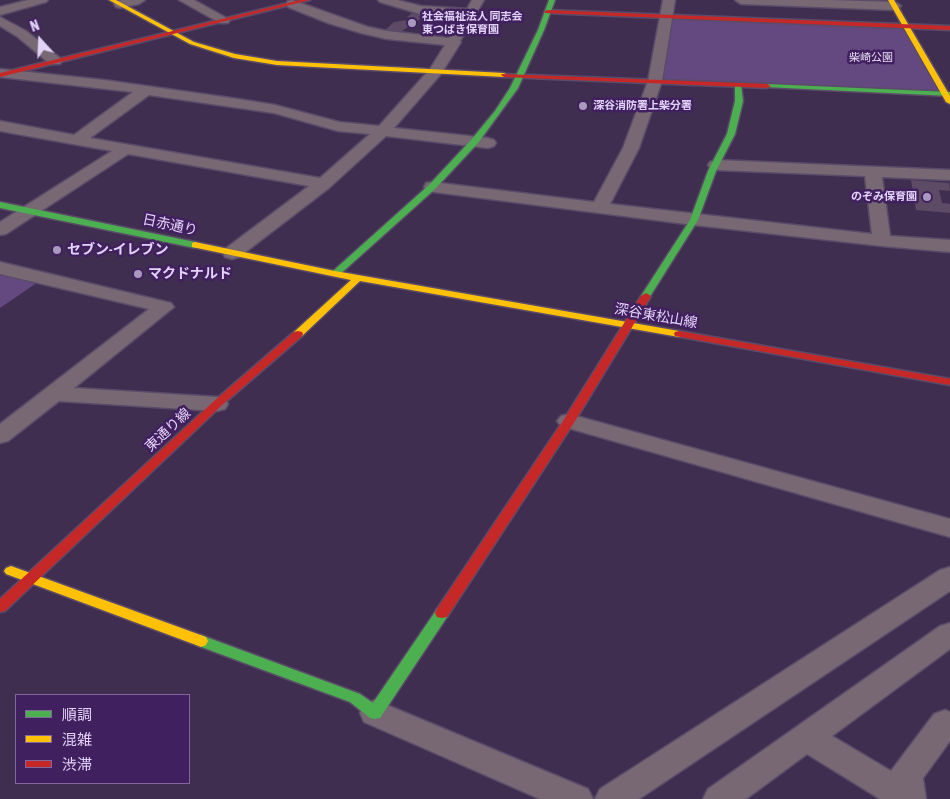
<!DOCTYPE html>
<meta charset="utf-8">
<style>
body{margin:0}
#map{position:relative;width:950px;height:799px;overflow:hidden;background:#402e51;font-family:"Asap Condensed","Noto Sans JP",sans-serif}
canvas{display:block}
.legend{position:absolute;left:15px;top:694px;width:175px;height:90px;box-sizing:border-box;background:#41205f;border:1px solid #82679c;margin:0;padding:6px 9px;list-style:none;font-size:15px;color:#e3d2f8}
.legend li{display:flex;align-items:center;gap:10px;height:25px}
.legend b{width:25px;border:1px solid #82679c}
.north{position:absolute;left:15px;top:15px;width:50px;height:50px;-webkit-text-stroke:4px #41205f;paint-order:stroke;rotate:340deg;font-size:14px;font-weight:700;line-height:20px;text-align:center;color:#e3d2f8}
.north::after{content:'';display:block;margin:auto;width:18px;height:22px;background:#e3d2f8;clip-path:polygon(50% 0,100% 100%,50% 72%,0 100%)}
</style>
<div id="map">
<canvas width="950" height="799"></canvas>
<ul class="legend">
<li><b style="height:6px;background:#4caf50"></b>順調</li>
<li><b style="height:6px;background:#ffc107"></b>混雑</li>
<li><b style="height:6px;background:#c62828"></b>渋滞</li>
</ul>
<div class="north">N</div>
</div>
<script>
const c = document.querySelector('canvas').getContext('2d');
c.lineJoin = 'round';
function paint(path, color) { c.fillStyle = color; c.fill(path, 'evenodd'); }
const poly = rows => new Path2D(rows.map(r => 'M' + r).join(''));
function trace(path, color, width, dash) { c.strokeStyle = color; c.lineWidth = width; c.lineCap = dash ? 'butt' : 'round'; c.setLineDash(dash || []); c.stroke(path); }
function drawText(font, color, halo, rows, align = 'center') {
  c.font = font + ' "Asap Condensed","Noto Sans JP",sans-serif'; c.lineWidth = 5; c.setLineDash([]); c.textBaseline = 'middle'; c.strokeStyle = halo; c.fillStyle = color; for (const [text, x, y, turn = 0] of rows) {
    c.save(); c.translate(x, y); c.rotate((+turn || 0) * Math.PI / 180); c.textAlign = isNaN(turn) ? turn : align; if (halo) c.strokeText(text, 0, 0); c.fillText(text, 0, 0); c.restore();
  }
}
paint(poly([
 [666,18,907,27,945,94,655,81],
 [0,270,41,280,0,308]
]), '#644981');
paint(poly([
 [412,13,426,15,399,33,384,31,394,22,408,20,411,18,407,17],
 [911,180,949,183,950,191,939,190,942,203,950,204,950,213,916,210]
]), '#5d4b65');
const street = poly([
 [28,0,48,0,46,2,0,15,0,7,28,0],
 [122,0,145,0,139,4,120,8,116,7,114,4,116,1,122,0],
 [179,0,194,0,230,20,228,23,220,23,179,0],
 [292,0,368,27,387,31,449,38,462,16,420,14,380,2,378,0,397,0,421,6,467,9,472,0,484,0,460,41,461,42,441,74,394,128,488,138,494,140,496,143,494,146,488,148,386,136,329,188,239,257,232,259,225,257,223,253,225,249,309,186,128,154,6,234,0,235,0,222,112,151,0,131,0,121,74,135,133,92,0,77,0,69,104,80,238,99,275,105,339,122,379,126,430,69,445,45,387,39,361,33,328,23,288,7,286,4,288,1,292,0],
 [149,95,274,113,338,131,370,134,320,178,90,138,149,95],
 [663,0,675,0,662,81,639,148,610,204,872,234,865,176,716,170,710,168,708,165,710,162,716,160,950,170,950,180,882,177,890,236,950,240,950,252,882,246,694,225,426,191,424,187,426,183,432,182,594,202,623,148,648,81,663,0],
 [735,0,832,0,895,2,901,6,895,10,741,4,735,0],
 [0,17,26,31,60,58,62,61,60,64,50,64,18,37,0,26,0,17],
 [0,262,171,303,174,307,74,388,217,397,225,399,228,404,225,409,217,411,59,401,8,441,0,443,0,424,149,309,0,274,0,262],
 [569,414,950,519,950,537,561,426,557,421,561,416,569,414],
 [950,567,950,591,639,799,595,799,600,789,940,570,950,567],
 [950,623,950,649,832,736,891,771,934,714,945,710,950,712,950,741,923,778,926,799,880,799,807,754,746,799,703,799,708,789,940,626,950,623],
 [375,700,588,789,593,799,540,799,364,722,360,713,364,704,375,700]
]);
const fast = poly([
 [549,0,555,0,544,30,518,88,478,143,435,189,338,276,332,276,332,272,429,185,472,139,495,111,510,88,538,30,549,0],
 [735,84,741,85,743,101,735,134,716,171,698,220,649,298,643,298,641,296,690,220,708,171,727,134,735,101,735,84],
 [767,84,950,92,950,96,765,87,765,85,767,84],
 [0,202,195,242,200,245,195,248,0,208,0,202],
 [442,608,447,609,449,613,447,617,380,718,375,719,370,718,350,702,196,645,194,641,196,637,201,635,206,637,360,694,373,703,437,609,442,608]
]);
const slow = poly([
 [109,0,116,0,194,42,235,54,277,61,504,73,507,75,504,77,277,65,234,58,190,44,109,0],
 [888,0,894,0,950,96,950,104,946,102,888,0],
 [195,242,335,271,679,331,684,334,679,337,360,281,302,336,298,337,294,336,293,334,294,332,351,280,192,247,192,243,195,242],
 [11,566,206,637,208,641,206,645,201,647,196,645,6,574,4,571,6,568,11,566]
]);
const jam = poly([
 [300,0,310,0,0,77,0,73,300,0],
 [547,10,950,26,950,30,545,13,545,11,547,10],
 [502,74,767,84,771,86,767,88,504,77,501,75,502,74],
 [646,293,651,296,575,421,447,617,442,618,437,617,435,613,437,609,563,421,641,296,646,293],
 [298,331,302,332,303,334,302,336,221,406,5,611,0,612,0,599,213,402,294,332,298,331],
 [679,331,950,379,950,385,675,336,674,334,675,332,679,331]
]);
trace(street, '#5a4b69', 3);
trace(fast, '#5a4b69', 3);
trace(slow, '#5a4b69', 3);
trace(jam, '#5a4b69', 3);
paint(street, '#776874');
paint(fast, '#4caf50');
paint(slow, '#ffc107');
paint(jam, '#c62828');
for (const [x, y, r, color] of [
 [412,23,5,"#aa99be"],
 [583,106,5,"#aa99be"],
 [927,197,5,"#aa99be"],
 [57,250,5,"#aa99be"],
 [138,274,5,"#aa99be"]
]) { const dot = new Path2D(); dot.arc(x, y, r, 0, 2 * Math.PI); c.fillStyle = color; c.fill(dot); trace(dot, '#41205f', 2); }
drawText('bold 11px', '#e3d2f8', '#41205f', [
 ["社会福祉法人 同志会",422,17],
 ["東つばき保育園",422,30],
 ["深谷消防署上柴分署",593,106],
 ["のぞみ保育園",917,197,"right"]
], 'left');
drawText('11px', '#e4dbf0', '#41205f', [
 ["柴崎公園",871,58]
]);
drawText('14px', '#e3d2f8', '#41205f', [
 ["日赤通り",170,225,12],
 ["深谷東松山線",656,316,10],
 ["東通り線",168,430,-43]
]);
drawText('bold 14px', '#e3d2f8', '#41205f', [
 ["セブン-イレブン",67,250],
 ["マクドナルド",148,274]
], 'left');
</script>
